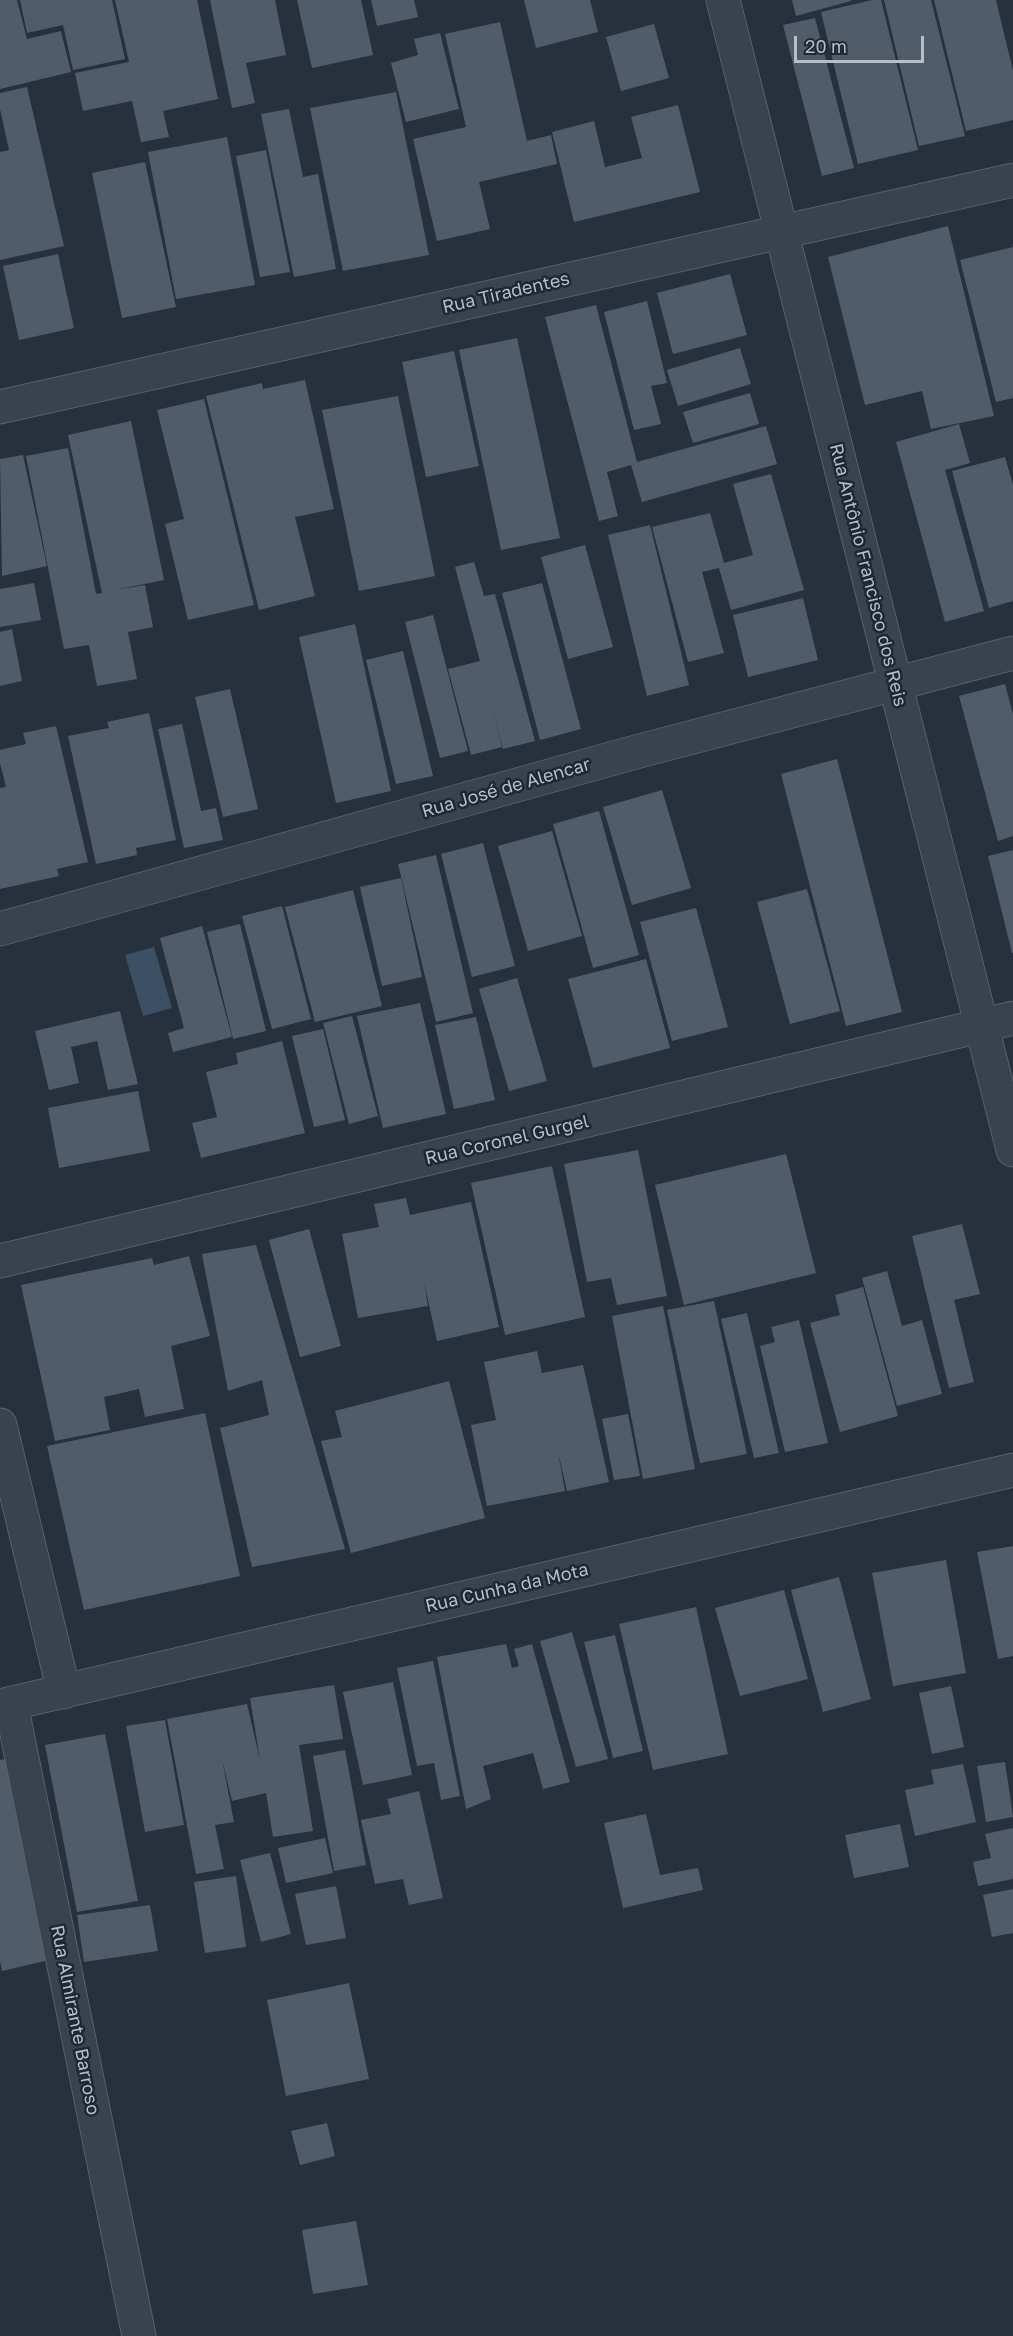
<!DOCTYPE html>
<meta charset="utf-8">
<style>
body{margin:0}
#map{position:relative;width:1013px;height:2336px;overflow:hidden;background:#26313d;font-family:"Golos Text",sans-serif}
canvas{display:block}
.scale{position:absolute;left:794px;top:36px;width:130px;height:27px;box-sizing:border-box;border:3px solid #b6bec8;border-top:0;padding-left:8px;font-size:18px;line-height:21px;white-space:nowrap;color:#b6bec8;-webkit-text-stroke:4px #1f2832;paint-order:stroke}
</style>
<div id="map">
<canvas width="1013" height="2336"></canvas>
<div class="scale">20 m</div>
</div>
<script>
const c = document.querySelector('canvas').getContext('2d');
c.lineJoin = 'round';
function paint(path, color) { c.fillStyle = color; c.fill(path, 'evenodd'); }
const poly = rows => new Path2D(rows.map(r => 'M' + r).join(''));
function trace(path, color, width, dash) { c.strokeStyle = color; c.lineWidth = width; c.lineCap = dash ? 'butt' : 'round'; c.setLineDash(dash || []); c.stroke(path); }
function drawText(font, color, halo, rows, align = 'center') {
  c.font = font + ' "Golos Text",sans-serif'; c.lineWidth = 5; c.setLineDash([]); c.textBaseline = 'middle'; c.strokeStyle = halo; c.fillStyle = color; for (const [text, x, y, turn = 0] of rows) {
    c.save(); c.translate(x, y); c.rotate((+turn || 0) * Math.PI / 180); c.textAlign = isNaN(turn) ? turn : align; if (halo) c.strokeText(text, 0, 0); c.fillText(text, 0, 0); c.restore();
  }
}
paint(poly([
 [154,947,172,1008,143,1016,125,955]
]), '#3c5065');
paint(poly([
 [0,0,17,0,27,39,61,31,71,72,0,89],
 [20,0,112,0,125,59,73,70,63,25,27,33],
 [115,0,197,0,218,99,163,111,169,137,141,142,132,101,83,111,75,73,129,62],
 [210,0,275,0,286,55,246,63,255,103,232,108],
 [297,0,361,0,373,55,312,68],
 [371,0,414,0,418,17,377,26],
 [524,0,590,0,598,32,536,48],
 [792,0,851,0,851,1,796,16],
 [872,0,881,0,918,150,858,164,821,12],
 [884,0,931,0,965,136,919,146],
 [934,0,996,0,1013,71,1013,120,966,131],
 [815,18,854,168,822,176,783,25],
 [500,22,527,141,551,135,557,164,479,182,490,229,437,241,413,139,466,127,445,34],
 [654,24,669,78,621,91,606,37],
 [440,33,459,109,406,122,391,63,418,55,414,39],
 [27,87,64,246,0,260,0,152,9,150,0,109,0,93],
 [396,92,429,255,343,271,310,108],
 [678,105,700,192,574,222,552,132,594,121,605,167,642,158,631,117],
 [289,109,303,177,318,174,336,269,294,277,261,114],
 [227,137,255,285,176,299,148,152],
 [266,150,290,272,260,277,236,156],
 [145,162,176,307,122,318,92,173],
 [948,226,994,416,931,429,922,391,865,405,828,257],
 [1013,247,1013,398,996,402,960,260],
 [58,254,74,328,19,340,3,266],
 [730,274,747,335,673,354,657,293],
 [647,301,667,383,651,386,661,424,634,430,604,312],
 [596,305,637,462,766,426,777,464,642,502,631,465,607,472,618,516,599,521,545,317],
 [517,338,560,538,501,550,459,350],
 [740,348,751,384,678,406,667,370],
 [454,351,479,466,426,477,402,362],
 [305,380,334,509,295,517,315,596,259,610,206,396,262,383,263,389],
 [750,393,759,424,693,443,683,412],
 [398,396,435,576,359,591,322,410],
 [204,399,254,605,188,620,165,524,184,519,157,410],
 [131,421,164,580,115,590,145,585,153,627,128,632,137,679,97,686,89,645,64,649,26,456,68,448,96,594,102,593,68,435],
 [959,424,970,463,945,470,984,611,945,622,896,442],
 [23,455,47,566,2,576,0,459],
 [1005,457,1013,485,1013,601,989,608,952,471],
 [771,474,804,590,731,610,719,568,702,572,724,653,688,662,652,527,710,513,724,563,753,555,733,484],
 [650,525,689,685,647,696,608,535],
 [585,545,613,647,568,659,541,557],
 [474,562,484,596,495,594,535,741,503,749,492,708,502,747,471,755,448,669,480,661,455,567],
 [34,583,41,620,0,627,0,589],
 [542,583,581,729,540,740,502,593],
 [803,598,818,660,748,677,733,615],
 [433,615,468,751,440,758,405,622],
 [355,624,391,791,336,803,299,637],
 [12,629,22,681,0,686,0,632],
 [403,651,433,776,396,784,366,660],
 [1005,684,1013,714,1013,836,998,841,959,696],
 [230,689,258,809,223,817,195,697],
 [149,713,176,840,136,848,137,855,96,864,68,736,109,728,107,722],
 [182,724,201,811,216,808,223,840,184,848,158,729],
 [56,726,88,862,57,869,59,876,0,889,0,788,6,787,0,763,0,750,26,744,23,733],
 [837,759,902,1012,846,1026,781,774],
 [662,790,691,888,632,905,603,807],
 [599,811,639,955,593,968,553,824],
 [552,831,582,936,528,951,498,846],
 [483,843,515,966,472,977,441,854],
 [1013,850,1013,953,1012,953,988,856],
 [436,855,473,1013,436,1022,398,864],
 [401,878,422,977,382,986,360,887],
 [807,889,840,1011,790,1024,757,902],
 [353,890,382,1006,315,1022,285,907],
 [282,906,311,1019,272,1029,242,916],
 [696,908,728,1027,672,1041,640,922],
 [240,924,266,1031,233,1039,207,932],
 [202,926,232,1037,173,1052,168,1033,184,1028,160,938],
 [646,959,670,1048,593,1068,568,979],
 [517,978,547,1081,509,1091,479,989],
 [420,1003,446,1114,383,1128,357,1016],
 [120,1011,138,1084,108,1090,97,1041,71,1047,79,1083,49,1090,35,1031],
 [352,1016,378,1116,349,1124,323,1023],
 [476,1017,495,1100,454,1109,435,1025],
 [323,1029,345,1120,314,1127,292,1036],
 [282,1041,305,1133,201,1158,192,1123,217,1117,206,1072,238,1064,236,1053],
 [138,1091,150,1151,59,1168,48,1108],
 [638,1150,667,1296,617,1305,611,1278,587,1282,564,1164],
 [786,1154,816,1273,684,1305,655,1185],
 [552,1166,585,1317,505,1335,471,1183],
 [406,1198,410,1215,471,1202,499,1327,437,1341,424,1282,428,1306,358,1318,342,1234,379,1227,374,1204],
 [962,1224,980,1294,954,1300,974,1382,949,1388,912,1236],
 [309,1229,341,1346,300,1357,269,1240],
 [256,1245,345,1549,252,1567,220,1428,269,1415,262,1380,228,1391,202,1254],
 [189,1256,210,1336,171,1346,184,1409,145,1417,139,1389,104,1397,110,1430,55,1441,21,1285,152,1258,154,1265],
 [887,1271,902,1326,922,1320,942,1394,897,1406,862,1278],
 [863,1287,898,1416,840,1432,810,1323,840,1315,835,1295],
 [714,1301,747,1454,700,1463,667,1310],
 [663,1306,695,1469,643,1479,612,1316],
 [747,1313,779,1453,754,1458,721,1319],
 [799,1320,828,1443,785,1452,760,1346,775,1342,771,1327],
 [537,1351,542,1373,583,1365,609,1482,567,1491,558,1452,565,1491,487,1506,471,1425,496,1420,484,1362],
 [449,1381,485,1518,351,1553,321,1441,342,1437,335,1411],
 [205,1413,240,1576,84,1610,47,1446],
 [628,1414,640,1476,614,1480,602,1419],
 [1013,1546,1013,1656,998,1659,977,1552],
 [946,1560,966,1673,893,1686,872,1573],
 [839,1577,871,1699,823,1712,791,1590],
 [784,1590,808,1679,740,1696,715,1608],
 [696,1607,728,1754,653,1770,619,1624],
 [572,1632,608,1759,576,1767,540,1641],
 [615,1635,643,1751,613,1758,584,1642],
 [506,1644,512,1668,519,1666,514,1649,532,1644,570,1782,543,1789,533,1753,483,1766,491,1799,466,1809,437,1657],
 [433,1661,460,1796,441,1800,434,1763,417,1766,397,1668],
 [393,1682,412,1775,363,1785,343,1692],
 [334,1685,343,1739,299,1745,313,1831,273,1837,266,1793,232,1801,222,1759,234,1822,215,1825,224,1869,196,1874,167,1719,247,1704,260,1760,250,1698],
 [951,1686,964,1747,932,1754,919,1693],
 [165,1720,184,1825,145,1832,126,1726],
 [105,1734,138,1901,77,1912,45,1745],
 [345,1750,366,1865,334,1871,313,1756],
 [6,1759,49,1960,2,1971,0,1961,0,1760],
 [1005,1762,1013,1817,986,1822,977,1766],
 [963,1764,976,1822,915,1836,905,1790,934,1784,931,1770],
 [419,1791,443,1898,409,1905,403,1879,375,1884,361,1820,391,1814,387,1799],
 [646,1814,660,1875,698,1868,703,1890,623,1908,604,1823],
 [900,1824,909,1867,854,1878,845,1835],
 [1013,1828,1013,1879,978,1886,973,1862,991,1858,985,1834],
 [325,1838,333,1873,286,1883,278,1848],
 [270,1853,291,1934,261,1942,240,1860],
 [236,1876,246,1947,205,1953,194,1882],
 [336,1886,346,1938,306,1945,295,1894],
 [1013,1889,1013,1933,992,1937,983,1895],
 [150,1905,158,1951,84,1962,77,1915],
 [349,1983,369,2079,286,2096,267,2000],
 [327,2123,335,2156,300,2165,291,2131],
 [356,2221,368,2285,313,2294,302,2230]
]), '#515c6b');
const street = poly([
 [723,0,1013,1150],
 [0,407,1013,180],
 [0,929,632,753,1013,653],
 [0,1261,1013,1018],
 [0,1425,64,1692],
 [11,1704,139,2336],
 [0,1706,1013,1470]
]);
trace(street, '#58616b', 35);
trace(street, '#3a434d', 33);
drawText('18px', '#b6bec8', '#1f2832', [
 ["Rua Tiradentes",506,293,-13],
 ["Rua Antônio Francisco dos Reis",868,575,76],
 ["Rua José de Alencar",506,788,-16],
 ["Rua Coronel Gurgel",507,1140,-13],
 ["Rua Cunha da Mota",507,1588,-13],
 ["Rua Almirante Barroso",75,2020,79]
]);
</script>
